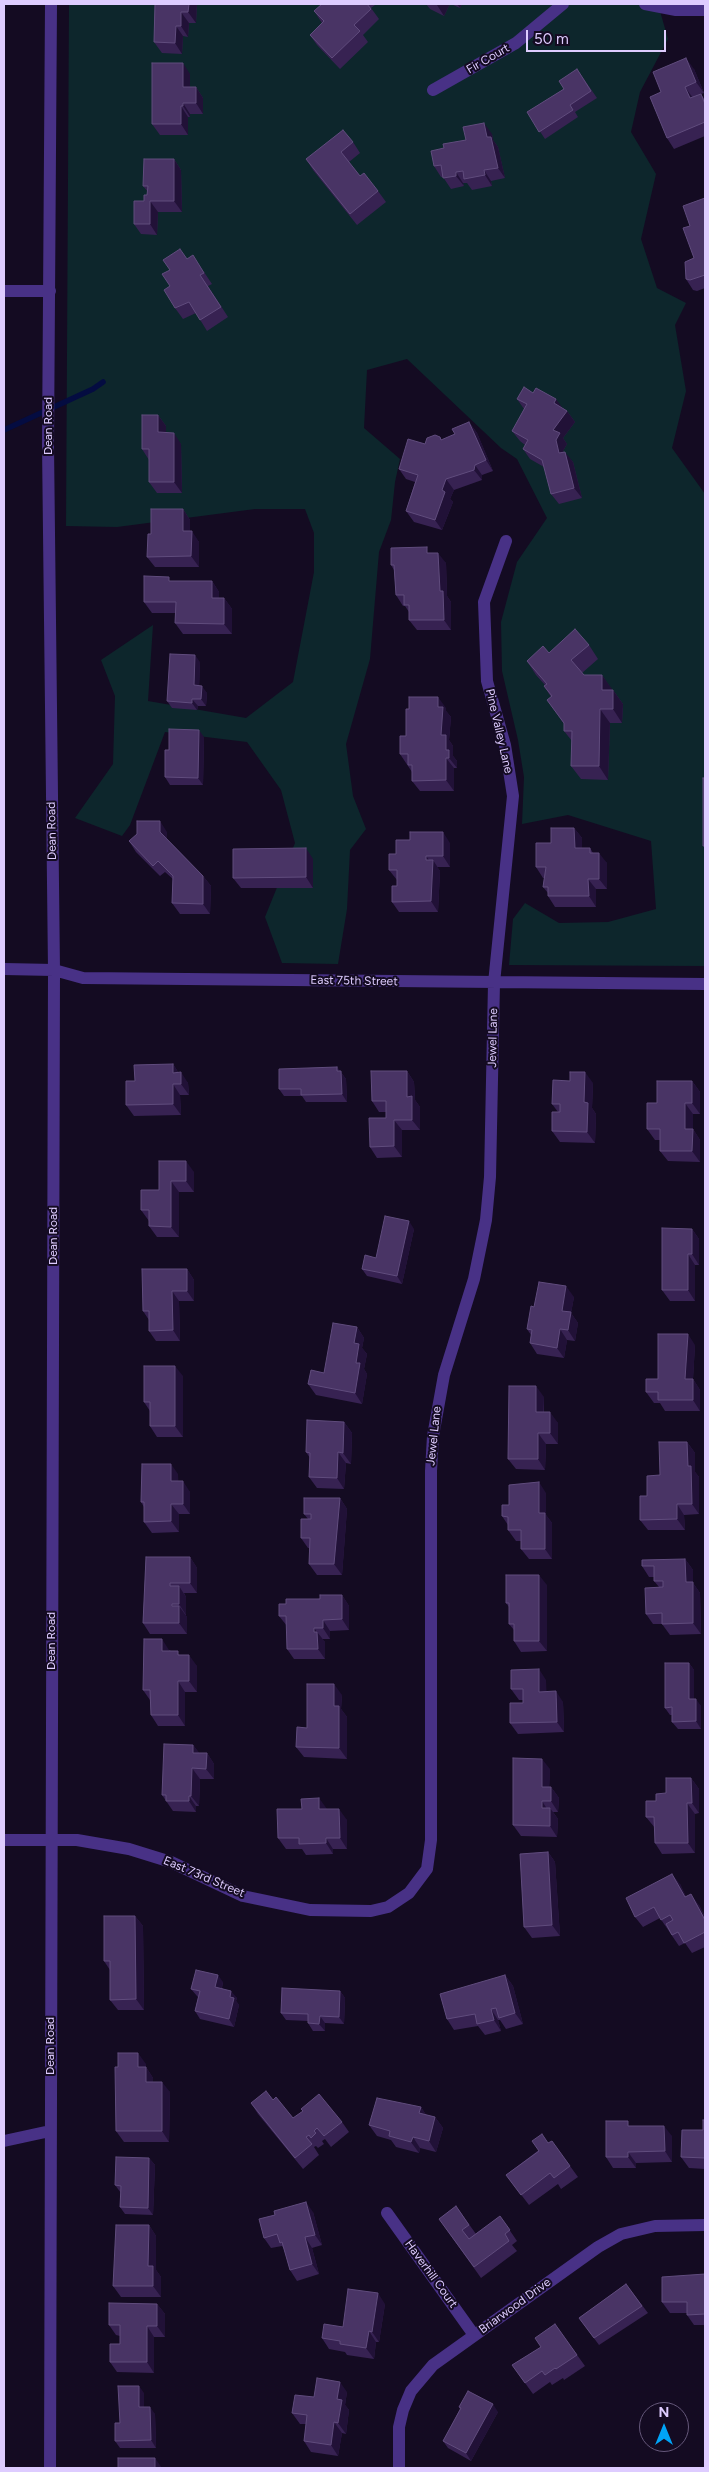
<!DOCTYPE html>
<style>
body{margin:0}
#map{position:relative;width:709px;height:2472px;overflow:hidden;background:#140b22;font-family:Figtree,sans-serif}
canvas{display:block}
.frame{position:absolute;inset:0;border:5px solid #deccff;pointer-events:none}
.north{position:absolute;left:639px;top:2402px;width:50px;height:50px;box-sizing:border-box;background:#140b22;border:1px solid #65587a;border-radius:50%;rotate:0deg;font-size:14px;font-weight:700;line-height:20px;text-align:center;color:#deccff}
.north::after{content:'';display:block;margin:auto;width:18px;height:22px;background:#00a4f7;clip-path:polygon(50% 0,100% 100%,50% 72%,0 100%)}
.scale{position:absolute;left:526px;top:30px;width:140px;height:22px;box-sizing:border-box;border:2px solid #deccff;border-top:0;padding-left:6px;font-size:15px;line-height:18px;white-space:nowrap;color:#deccff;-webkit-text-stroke:4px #140b22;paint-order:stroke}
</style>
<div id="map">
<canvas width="709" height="2472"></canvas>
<div class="frame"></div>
<div class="north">N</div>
<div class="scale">50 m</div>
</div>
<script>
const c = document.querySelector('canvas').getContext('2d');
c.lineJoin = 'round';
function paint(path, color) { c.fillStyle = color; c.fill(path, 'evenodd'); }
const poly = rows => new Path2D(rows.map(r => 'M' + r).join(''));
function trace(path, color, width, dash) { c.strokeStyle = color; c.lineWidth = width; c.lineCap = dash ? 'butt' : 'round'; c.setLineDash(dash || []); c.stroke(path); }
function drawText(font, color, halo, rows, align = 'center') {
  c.font = font + ' Figtree,sans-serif'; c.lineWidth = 4; c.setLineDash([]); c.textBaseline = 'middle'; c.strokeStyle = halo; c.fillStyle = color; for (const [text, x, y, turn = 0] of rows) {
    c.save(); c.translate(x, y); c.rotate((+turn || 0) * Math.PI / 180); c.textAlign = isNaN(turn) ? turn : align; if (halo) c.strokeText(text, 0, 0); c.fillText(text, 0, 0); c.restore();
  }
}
paint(poly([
 [69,4,658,4,668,39,640,92,631,132,656,174,641,239,657,288,686,303,675,325,686,391,672,448,705,494,705,966,509,965,513,919,525,903,559,923,608,922,656,909,651,841,568,815,522,824,524,777,518,740,502,671,501,622,517,562,547,518,517,459,501,448,407,359,367,370,364,428,400,459,395,482,391,520,379,552,370,659,346,744,353,796,366,829,350,850,347,909,338,964,282,963,265,917,295,843,281,790,247,742,165,732,130,825,122,836,75,818,113,764,115,696,101,660,153,625,148,701,246,718,293,682,314,572,314,533,305,509,255,509,117,527,66,526]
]), '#0d262c');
trace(poly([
 [4,430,93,389,103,382]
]), '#040c41', 5.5);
trace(poly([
 [645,4,676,10,705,10],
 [433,90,516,43,563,4],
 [4,291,50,291],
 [4,969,54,970,83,978,705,984],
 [4,1840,77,1840,129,1849,171,1862,243,1896,310,1910,371,1911,388,1907,409,1893,427,1869,431,1840,431,1471,433,1436,444,1375,474,1279,486,1220,490,1177,494,983,513,796,505,745,487,681,484,602,506,541],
 [4,2141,50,2131],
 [387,2213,474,2335],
 [50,2468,54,970,48,445,51,4],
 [399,2468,399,2427,403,2410,411,2391,433,2365,598,2247,621,2234,655,2226,705,2225]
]), '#483186', 12);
paint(poly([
 [155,4,197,4,196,23,189,23,188,37,183,36,182,54,162,53,154,42],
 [322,4,374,4,375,5,371,8,379,19,363,35,368,42,340,69,317,45,310,35,322,23,314,11],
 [426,4,450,4,444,16,430,9],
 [451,4,462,4,460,8],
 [577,69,597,98,575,112,578,117,545,139,527,112,564,89],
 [694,69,704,93,701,94,705,100,705,136,674,149,667,138,661,92],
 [190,74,190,87,196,87,203,98,203,114,190,114,190,117,188,117,188,135,160,135,152,124],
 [492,134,493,140,498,147,505,178,491,181,492,186,472,190,467,183,463,183,464,186,451,189,443,177,441,177,434,166,444,148,466,140],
 [353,142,360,153,349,162,360,176,378,191,386,202,357,225,313,170,306,159],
 [174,159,181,170,182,212,158,212,157,235,141,234,134,224,147,195,148,192,143,186],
 [705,198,705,288,697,291,693,290,686,279,694,258,690,226],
 [187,259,200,266,212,284,208,286,228,317,207,331,196,313,183,319,175,308,170,286],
 [517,399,563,408,567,411,575,422,563,438,567,444,563,451,573,462,582,498,559,504,551,494,544,467,530,459,523,449,525,445,520,441,512,431,524,409],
 [158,415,166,426,166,433,181,444,182,493,157,493,149,482,149,460,142,449],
 [469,422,477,433,493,471,482,475,482,480,454,490,450,499,453,502,442,530,414,522,406,511,415,482,406,479,399,469,425,444,440,437,442,440,455,434],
 [183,509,190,520,190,531,199,542,199,567,155,567,147,557,151,534],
 [431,553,446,563,447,596,451,602,451,630,417,630,409,620,409,612,405,606,403,606,396,595,394,570,391,565],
 [172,581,212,581,219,592,219,598,224,598,232,609,232,634,183,634,175,623,175,613,152,613,144,602],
 [589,645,598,659,582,673,584,675,602,675,612,690,613,690,623,704,622,723,610,723,608,780,581,779,571,766,572,741,564,731,564,724,547,700,551,697,544,686,545,685,536,675,527,661,549,653],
 [200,662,199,686,207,693,206,706,198,706,197,710,172,708,167,701],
 [446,708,446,711,451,717,449,740,453,746,453,756,457,761,457,768,454,768,454,791,420,791,412,781,412,772,400,754,406,736],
 [204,737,203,785,170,785,165,777,169,750],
 [574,828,582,838,582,848,590,848,593,853,607,863,607,889,596,889,596,907,555,907,548,896,548,893,543,887,544,878,543,878,536,867,551,843],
 [167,832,167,839,203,876,211,886,210,914,180,914,172,903,173,879,165,872,160,876,136,852,129,841],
 [450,843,450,867,437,867,440,871,438,912,399,912,392,902,397,886,397,880,389,870,396,854],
 [313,859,313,888,241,888,233,878],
 [173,1064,178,1072,188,1083,189,1095,180,1095,181,1115,134,1116,126,1105,135,1081],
 [337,1067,346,1079,347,1102,306,1102,302,1096,284,1096,279,1089],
 [407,1071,414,1082,415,1100,420,1107,420,1130,402,1130,402,1157,377,1158,370,1147,386,1118,386,1112,379,1112,372,1101],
 [692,1081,700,1092,700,1114,693,1114,693,1129,700,1140,700,1162,668,1161,660,1151,660,1140,655,1140,647,1129,657,1103],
 [593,1083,592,1108,596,1114,595,1143,560,1142,552,1131,558,1112,552,1104],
 [159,1161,194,1172,194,1192,179,1192,179,1237,157,1237,149,1226,149,1221,141,1210,159,1190],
 [414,1229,402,1284,367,1276,362,1269],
 [692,1229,699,1239,699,1265,695,1265,695,1301,670,1301,662,1290],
 [187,1269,194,1280,194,1301,179,1301,180,1341,156,1341,149,1331,149,1320,143,1311],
 [574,1297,571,1313,578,1323,575,1341,567,1340,564,1358,537,1354,530,1343,531,1335,527,1329,534,1307],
 [357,1327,364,1338,362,1348,367,1354,364,1369,367,1374,362,1404,316,1395,308,1384,324,1373],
 [695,1345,693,1379,700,1390,700,1411,665,1411,660,1403,654,1403,646,1392,658,1379],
 [183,1376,183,1437,157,1437,150,1426,150,1411,144,1402],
 [544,1397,544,1412,558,1423,558,1444,546,1444,545,1470,516,1469,508,1459],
 [344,1422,352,1433,351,1464,346,1463,344,1489,317,1488,309,1477,310,1458,306,1452],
 [687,1442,695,1453,695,1472,699,1477,699,1514,684,1515,685,1530,648,1530,640,1520,647,1496,660,1475],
 [178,1474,178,1481,190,1492,190,1514,179,1514,179,1532,152,1533,144,1522,144,1507,141,1502],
 [546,1493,546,1515,552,1523,552,1559,529,1559,521,1549,521,1541,516,1541,508,1530,508,1525,502,1516,509,1505],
 [340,1498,347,1509,342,1575,317,1575,309,1564,309,1548,308,1548,301,1538,308,1519,304,1514],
 [146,1557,190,1557,197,1568,197,1593,184,1593,186,1597,186,1615,185,1615,187,1617,187,1634,150,1634,143,1623],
 [685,1559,693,1570,693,1583,700,1593,701,1634,670,1635,662,1624,653,1624,646,1614,659,1587,654,1581,654,1577,649,1577,642,1566],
 [547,1585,547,1651,521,1652,514,1641,514,1630,509,1624,509,1607,506,1603],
 [342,1595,349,1606,349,1630,330,1631,330,1639,322,1639,325,1642,325,1659,294,1659,287,1649,287,1626,279,1616,286,1604],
 [169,1650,180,1655,197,1666,197,1692,185,1692,185,1726,158,1726,151,1715,150,1700,143,1690],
 [689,1663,694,1670,694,1699,701,1706,701,1729,678,1729,672,1722,672,1715,670,1715,665,1708],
 [546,1680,546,1692,563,1702,564,1732,518,1734,510,1723,523,1703,523,1700,519,1700,511,1689],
 [342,1695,341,1709,347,1717,347,1759,304,1757,296,1747,307,1728],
 [193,1745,199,1753,207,1753,214,1764,214,1779,200,1779,199,1806,196,1806,196,1812,173,1811,162,1795],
 [550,1769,549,1787,551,1787,559,1798,558,1812,553,1812,558,1819,557,1837,521,1836,513,1825],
 [691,1778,699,1789,699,1813,695,1814,695,1853,662,1854,655,1843,655,1828,646,1817,656,1801,666,1793],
 [327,1809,347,1820,347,1849,333,1849,333,1854,306,1855,302,1849,286,1849,278,1838],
 [548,1852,555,1862,560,1936,532,1938,524,1927],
 [680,1884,686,1897,699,1905,705,1917,705,1947,692,1953,685,1943,679,1946,660,1918,643,1927,635,1917],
 [135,1916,143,1926,144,2010,118,2010,110,2000,110,1970,104,1961],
 [505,1975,513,1986,523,2024,506,2029,500,2020,498,2020,501,2031,485,2035,478,2026,454,2030,447,2019],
 [223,1982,222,1988,237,1998,236,2001,239,2005,234,2027,200,2019,195,2011,198,1997,197,1996,191,1989],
 [340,1991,345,1998,344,2024,325,2023,325,2031,313,2031,308,2023,308,2021,286,2020,281,2013],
 [146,2064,146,2067,153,2078,153,2082,170,2092,169,2142,124,2142,116,2131],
 [273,2100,293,2118,342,2122,349,2132,331,2147,325,2139,322,2141,324,2144,318,2148,316,2146,314,2147,319,2155,303,2169,258,2114,251,2103],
 [421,2107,426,2115,435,2117,443,2128,436,2152,420,2148,419,2153,396,2147,391,2140,377,2136,369,2125],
 [705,2120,705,2169,689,2168,681,2157,703,2130],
 [631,2126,672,2136,672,2162,636,2163,636,2168,613,2168,606,2157],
 [548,2143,570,2166,578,2177,561,2189,558,2184,529,2205,506,2175],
 [149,2158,155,2165,153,2215,125,2214,120,2207,121,2193,115,2185],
 [456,2206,476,2234,500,2216,517,2241,512,2245,517,2251,481,2278,439,2219],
 [313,2212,322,2245,312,2248,319,2274,297,2281,290,2270,284,2249,282,2246,271,2248,264,2238],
 [149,2225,156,2236,156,2270,161,2277,161,2297,121,2297,113,2286],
 [705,2274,705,2325,694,2325,687,2315,687,2313,670,2313,662,2302],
 [626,2284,648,2313,599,2345,579,2318],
 [157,2304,165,2314,165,2337,154,2337,154,2373,117,2372,110,2362,120,2344,120,2336,116,2335,109,2325],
 [385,2304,379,2342,376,2342,374,2359,347,2355,345,2352,329,2349,322,2338],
 [555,2324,585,2366,564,2380,563,2378,552,2385,550,2382,533,2394,512,2365,541,2347],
 [347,2392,345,2405,349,2410,346,2434,342,2433,338,2456,311,2452,304,2441,306,2424,300,2424,292,2413,314,2397],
 [144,2393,144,2407,155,2414,156,2448,120,2448,115,2441,120,2423],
 [459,2407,498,2412,471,2461,448,2448,443,2441,460,2409]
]), '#372252');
paint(poly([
 [189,4,197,4,196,23,188,12],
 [437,4,450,4,444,16,437,5],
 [457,4,462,4,460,8],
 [181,12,189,23,188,37,181,26],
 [176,26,183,36,182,54,175,43],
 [686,58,694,69,704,93,696,82],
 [183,63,190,74,190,98,183,87],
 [196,87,203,98,203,114,196,103],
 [685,87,693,98,690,98],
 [183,103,190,114,190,117,183,106],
 [181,106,188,117,188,135,181,124],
 [484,123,492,134,493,140,498,147,505,178,498,168,487,137],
 [174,159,181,170,182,212,174,201],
 [484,170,491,181,492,186,485,175],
 [456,172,463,183,464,186,456,176],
 [150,201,158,212,157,235,150,224],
 [556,399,564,410,554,403],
 [567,411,575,422,563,438,567,444,563,451,566,464,559,453,553,430],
 [158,415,166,426,166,443,158,432],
 [469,422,477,433,493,471,486,460],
 [174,433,181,444,182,493,174,482],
 [565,452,573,462,582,498,574,488],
 [475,465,482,475,482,480,474,470],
 [446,479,454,490,450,499,453,502,442,530,435,520,442,490],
 [183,509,190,520,190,542,183,531],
 [192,531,199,542,199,567,191,556],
 [438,553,446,563,447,596,451,602,451,630,444,620,440,591],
 [212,581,219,592,219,609,212,598],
 [224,598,232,609,232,634,224,624],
 [195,655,200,662,199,693,194,685],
 [602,675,612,689,611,704,602,690],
 [202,686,207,693,206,706,201,699],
 [613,690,623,704,622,723,613,709],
 [438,697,446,708,446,711,451,717,449,740,453,746,453,756,457,761,457,768,449,758,441,735,438,707],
 [192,699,198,706,197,710,192,703],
 [600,709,610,723,608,780,599,766],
 [199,730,204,737,203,785,198,778],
 [446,758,454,768,454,791,446,780],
 [160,821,167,832,167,843,160,832],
 [574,828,582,838,582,859,575,848],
 [443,832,450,843,450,867,443,856],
 [306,848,313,859,313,888,306,877],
 [599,853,607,863,607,889,599,879],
 [426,856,432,864,433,860,440,871,438,912,431,901],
 [203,876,211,886,210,914,203,904],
 [588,879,596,889,596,907,589,896],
 [173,1064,180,1075,173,1073],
 [337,1067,346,1079,347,1102,342,1094],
 [407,1071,414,1082,415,1100,420,1107,420,1130,412,1120,407,1097],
 [181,1072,188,1083,189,1095,181,1084],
 [585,1072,593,1083,592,1108,596,1114,595,1143,587,1132,584,1102],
 [692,1081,700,1092,700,1114,692,1103],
 [173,1084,180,1095,181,1115,173,1104],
 [685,1103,693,1114,693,1129,700,1140,700,1162,692,1151,685,1129],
 [394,1120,402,1130,402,1157,394,1146],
 [186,1161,194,1172,194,1192,186,1181],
 [171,1181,179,1192,179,1237,171,1227],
 [409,1221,414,1229,402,1284,397,1276],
 [692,1229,699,1239,699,1265,692,1254],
 [688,1254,695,1265,695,1301,688,1290],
 [187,1269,194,1280,194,1301,187,1291],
 [566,1286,574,1297,571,1313,578,1323,575,1341,568,1330,562,1311],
 [172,1291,179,1301,180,1341,173,1330],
 [357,1327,364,1338,362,1348,367,1354,364,1369,367,1374,362,1404,355,1393,356,1363,354,1343],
 [560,1329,567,1340,564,1358,557,1348],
 [688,1334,695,1345,693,1379,700,1390,700,1411,693,1400,685,1379],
 [175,1366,183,1376,183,1437,175,1426],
 [536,1386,544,1397,543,1423,536,1412],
 [550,1412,558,1423,558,1444,550,1433],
 [344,1422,352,1433,351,1464,343,1453],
 [538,1433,546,1444,545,1470,538,1459],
 [687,1442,695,1453,695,1472,699,1477,699,1514,692,1504,688,1466],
 [338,1452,346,1463,344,1489,337,1478],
 [171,1464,178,1474,179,1492,171,1481],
 [183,1481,190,1492,190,1514,183,1504],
 [539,1482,546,1493,546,1515,552,1523,552,1559,545,1549,539,1513],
 [340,1498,347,1509,342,1575,334,1564],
 [171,1504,179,1514,179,1532,171,1521],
 [677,1504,684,1515,685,1530,677,1519],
 [190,1557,197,1568,197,1593,190,1583],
 [685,1559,693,1570,693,1583,700,1593,701,1634,693,1623,686,1582],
 [539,1575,547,1585,547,1651,539,1641],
 [179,1586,186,1597,186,1615,179,1604],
 [342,1595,349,1606,349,1630,342,1619],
 [172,1604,179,1614,179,1606,187,1617,187,1634,179,1623,172,1606],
 [323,1620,330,1631,330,1639,323,1628],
 [314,1628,325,1642,325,1659,318,1649,314,1632],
 [162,1639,169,1650,169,1662,162,1651],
 [189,1655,197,1666,197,1692,189,1681],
 [689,1663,694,1670,694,1706,689,1699],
 [539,1669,546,1680,547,1703,539,1692],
 [178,1681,185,1692,185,1726,178,1715],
 [334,1684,342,1695,341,1709,347,1717,347,1759,339,1748,334,1706],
 [556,1691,563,1702,564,1732,557,1722],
 [696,1699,701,1706,701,1729,696,1721],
 [193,1745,201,1755,193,1753],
 [207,1753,214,1764,214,1779,206,1769],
 [542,1759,550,1769,549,1798,542,1787],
 [192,1768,200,1779,199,1806,191,1796],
 [691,1778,699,1789,699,1813,692,1803],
 [551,1787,559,1798,558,1812,551,1801],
 [189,1796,196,1806,196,1812,189,1801],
 [319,1798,327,1809,319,1809],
 [542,1801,549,1812,542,1808],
 [687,1803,695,1814,695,1853,688,1843],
 [550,1808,558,1819,557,1837,550,1826],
 [339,1809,347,1820,347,1849,340,1838],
 [326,1838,333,1849,333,1854,326,1843],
 [548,1852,555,1862,560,1936,552,1925],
 [672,1874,680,1884,692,1908,685,1897],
 [691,1894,699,1905,705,1917,705,1920],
 [135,1916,143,1926,144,2010,136,1999],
 [218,1975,223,1982,220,1994,215,1987],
 [505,1975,513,1986,523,2024,515,2013],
 [231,1991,237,1998,236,2001,239,2005,234,2027,229,2019,230,1997],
 [340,1991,345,1998,344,2024,339,2017],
 [491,2009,498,2020,501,2031,494,2020],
 [320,2016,325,2023,325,2031,319,2024],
 [138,2053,146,2064,146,2067,153,2078,153,2092,146,2082,138,2067],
 [162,2082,170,2092,169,2142,162,2131],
 [421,2107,428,2118,419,2113],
 [435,2117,443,2128,436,2152,429,2141],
 [664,2126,672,2136,672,2162,665,2151],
 [413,2137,420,2148,419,2153,411,2142],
 [628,2152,636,2163,636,2168,628,2157],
 [149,2158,155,2165,153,2215,148,2208],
 [306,2202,313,2212,322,2245,315,2235],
 [149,2225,156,2236,156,2270,161,2277,161,2297,153,2286,148,2266],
 [305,2237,312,2248,319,2274,312,2264],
 [378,2293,385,2304,379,2342,372,2332],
 [157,2304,165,2314,165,2337,157,2326],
 [147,2326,154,2337,154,2373,147,2362],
 [369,2331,376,2342,374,2359,366,2348],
 [340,2382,347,2392,345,2405,349,2410,346,2434,338,2423,337,2399],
 [139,2386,144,2393,144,2414,139,2407],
 [493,2404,498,2412,471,2461,466,2453],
 [150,2407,155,2414,156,2448,151,2440],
 [334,2422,342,2433,338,2456,331,2445],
 [155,2458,162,2468,155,2468]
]), '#211137');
const building = poly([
 [155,4,189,4,188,12,181,12,181,26,176,26,175,43,154,42,155,4],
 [322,4,367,4,371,9,354,25,360,31,332,58,310,35,324,21,314,11,322,4],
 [686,58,696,82,685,87,690,98,701,94,705,104,705,122,667,138,650,97,661,92,653,72,686,58],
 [152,63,183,63,183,87,196,87,196,103,183,103,183,106,181,106,181,124,152,124,152,63],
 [577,69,591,91,570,105,573,110,539,132,527,112,564,89,559,81,577,69],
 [484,123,487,137,491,137,498,168,484,170,485,175,464,179,463,171,456,172,456,176,443,178,441,165,434,166,431,151,444,148,443,144,466,140,463,127,484,123],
 [343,130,353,142,341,152,360,176,364,173,378,191,350,214,306,159,343,130],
 [144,159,174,159,174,201,150,201,150,224,134,224,134,201,144,201,144,195,147,195,148,186,143,186,144,159],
 [705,198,705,275,690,280,686,279,685,262,694,258,683,228,690,226,683,206,705,198],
 [180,249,187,259,193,255,204,273,200,275,221,307,200,320,189,302,175,308,164,290,170,286,162,274,170,270,163,260,180,249],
 [524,387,533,393,536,388,556,399,554,403,567,411,553,430,560,433,556,440,559,453,565,452,574,488,551,494,542,460,523,449,528,440,512,431,527,404,517,399,524,387],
 [142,415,158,415,158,432,174,433,174,482,149,482,149,449,142,449,142,415],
 [469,422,486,460,475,465,474,470,446,479,442,490,445,492,435,520,406,511,418,475,399,469,408,439,425,444,427,438,435,435,440,437,441,440,455,434,452,429,469,422],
 [151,509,183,509,183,531,192,531,191,556,147,557,148,534,151,534,151,509],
 [427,547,427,553,438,553,440,591,443,591,444,620,409,620,409,605,404,605,404,595,396,595,394,565,391,565,391,548,427,547],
 [144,576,169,577,169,581,212,581,212,598,224,598,224,624,175,623,176,602,144,602,144,576],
 [575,629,589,645,571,660,584,675,602,675,602,690,613,690,613,709,600,709,599,766,571,766,572,731,564,731,564,723,547,700,552,696,544,686,547,684,527,661,543,646,549,653,575,629],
 [170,654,195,655,194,685,202,686,201,699,192,699,192,703,167,701,170,654],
 [409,697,438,697,438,707,443,707,441,735,446,735,446,750,449,750,449,758,446,758,446,780,412,781,412,765,408,765,408,754,400,754,400,736,406,736,406,709,409,709,409,697],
 [169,729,199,730,198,778,165,777,165,750,169,750,169,729],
 [703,778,705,778,705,846,703,846,703,778],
 [137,821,160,821,160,832,203,876,203,904,172,903,173,876,158,861,153,866,129,841,137,834,137,821],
 [551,828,574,828,575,848,590,848,590,853,599,853,599,879,588,879,589,896,548,896,548,887,543,887,546,867,536,867,536,843,551,843,551,828],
 [410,832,443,832,443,856,426,856,426,860,433,860,431,901,392,902,392,886,397,886,397,870,389,870,389,854,396,854,396,840,410,840,410,832],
 [306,848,306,877,233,878,233,849,306,848],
 [173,1064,173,1073,181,1072,181,1084,173,1084,173,1104,126,1105,126,1081,135,1081,134,1065,173,1064],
 [337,1067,337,1071,341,1071,342,1094,301,1095,301,1089,279,1089,279,1069,337,1067],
 [371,1071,407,1071,407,1097,412,1096,412,1120,394,1120,394,1146,370,1147,369,1118,386,1118,386,1101,372,1101,371,1071],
 [570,1072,585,1072,584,1102,588,1103,587,1132,552,1131,552,1112,560,1112,560,1104,552,1104,553,1080,570,1081,570,1072],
 [657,1081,692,1081,692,1103,685,1103,685,1129,693,1129,692,1151,660,1151,660,1129,647,1129,647,1103,657,1103,657,1081],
 [159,1161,186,1161,186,1181,171,1181,171,1227,149,1226,149,1210,141,1210,141,1190,159,1190,159,1161],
 [385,1216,409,1221,397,1276,362,1269,365,1255,376,1258,385,1216],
 [662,1228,692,1229,692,1254,688,1254,688,1290,662,1290,662,1228],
 [142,1269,187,1269,187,1291,172,1291,173,1330,149,1331,149,1311,143,1311,142,1269],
 [539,1282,566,1286,562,1311,571,1312,568,1330,560,1329,557,1348,530,1343,532,1330,527,1329,531,1306,534,1307,539,1282],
 [333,1323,357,1327,354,1343,359,1344,356,1363,360,1363,355,1393,308,1384,311,1370,324,1373,333,1323],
 [658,1334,688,1334,685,1379,693,1379,693,1400,658,1400,658,1392,646,1392,646,1379,658,1379,658,1334],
 [144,1366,175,1366,175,1426,150,1426,150,1402,144,1402,144,1366],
 [509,1386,536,1386,536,1412,550,1412,550,1433,538,1433,538,1459,508,1459,509,1386],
 [307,1420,344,1422,343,1453,338,1452,337,1478,309,1477,310,1453,306,1452,307,1420],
 [659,1442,687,1442,688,1466,691,1466,692,1504,677,1504,677,1519,640,1520,640,1496,647,1496,647,1476,660,1475,659,1442],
 [142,1464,171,1464,171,1481,183,1481,183,1504,171,1504,171,1521,144,1522,144,1502,141,1502,142,1464],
 [539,1482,539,1513,545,1513,545,1549,521,1549,521,1530,508,1530,508,1517,502,1516,502,1505,509,1505,509,1485,539,1482],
 [304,1498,340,1498,334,1564,309,1564,310,1538,301,1538,301,1519,311,1519,311,1514,304,1514,304,1498],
 [146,1557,190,1557,190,1583,170,1583,170,1586,179,1586,179,1604,172,1604,172,1606,179,1606,179,1623,143,1623,146,1557],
 [685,1559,686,1582,693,1582,693,1623,662,1624,662,1613,646,1614,645,1588,663,1587,663,1581,654,1581,654,1566,642,1566,642,1560,685,1559],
 [506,1575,539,1575,539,1641,514,1641,514,1624,509,1624,509,1603,506,1603,506,1575],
 [320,1595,342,1595,342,1619,323,1620,323,1628,314,1628,314,1632,317,1632,318,1649,287,1649,286,1616,279,1616,279,1604,286,1604,286,1599,320,1599,320,1595],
 [144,1639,162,1639,162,1651,178,1651,178,1655,189,1655,189,1681,178,1681,178,1715,151,1715,150,1690,143,1690,144,1639],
 [665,1663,689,1663,689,1699,696,1699,696,1721,672,1722,672,1707,665,1708,665,1663],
 [539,1669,539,1692,556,1691,557,1722,510,1723,510,1703,523,1703,523,1689,511,1689,511,1670,539,1669],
 [307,1684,334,1684,334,1706,339,1706,339,1748,296,1747,297,1727,307,1728,307,1684],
 [164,1744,193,1745,193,1753,207,1753,206,1769,192,1768,191,1796,189,1796,189,1801,166,1801,166,1795,162,1795,164,1744],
 [513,1758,542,1759,542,1787,551,1787,551,1801,542,1801,542,1808,550,1808,550,1826,513,1825,513,1758],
 [666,1778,691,1778,692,1803,687,1803,688,1843,655,1843,654,1817,646,1817,646,1801,656,1801,656,1794,666,1793,666,1778],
 [319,1798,319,1809,339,1809,340,1838,326,1838,326,1843,299,1844,299,1838,278,1838,277,1809,302,1809,301,1799,319,1798],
 [548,1852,552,1925,524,1927,520,1854,548,1852],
 [672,1874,685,1897,691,1894,705,1920,705,1932,684,1943,678,1932,672,1935,666,1924,673,1920,670,1915,661,1920,654,1907,635,1917,626,1898,672,1874],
 [104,1916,135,1916,136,1999,110,2000,110,1961,104,1961,104,1916],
 [196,1970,218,1975,215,1987,231,1991,230,1997,234,1998,229,2019,195,2011,200,1991,191,1989,196,1970],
 [505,1975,515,2013,499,2018,496,2008,491,2009,494,2020,477,2024,475,2014,447,2019,440,1994,505,1975],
 [282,1988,340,1991,339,2017,320,2016,319,2024,308,2023,308,2014,281,2013,282,1988],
 [118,2053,138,2053,138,2067,146,2067,146,2082,162,2082,162,2131,116,2131,115,2067,118,2067,118,2053],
 [266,2091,273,2100,276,2097,293,2118,303,2111,301,2109,319,2094,342,2122,324,2136,317,2128,314,2131,316,2133,311,2138,309,2135,306,2137,312,2144,295,2158,251,2103,266,2091],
 [377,2098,421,2107,419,2113,435,2117,429,2141,413,2137,411,2142,389,2136,390,2131,369,2125,377,2098],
 [703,2120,705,2120,705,2158,681,2157,682,2130,703,2130,703,2120],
 [606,2121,628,2121,628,2126,664,2126,665,2151,628,2152,628,2157,606,2157,606,2121],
 [542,2134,548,2143,552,2141,570,2166,554,2178,550,2173,521,2195,506,2175,539,2151,532,2141,542,2134],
 [116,2157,149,2158,148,2208,120,2207,121,2186,115,2185,116,2157],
 [306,2202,315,2235,305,2237,312,2264,290,2270,282,2242,280,2243,277,2234,264,2238,259,2219,275,2215,274,2211,306,2202],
 [456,2206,469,2225,462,2230,469,2239,500,2216,510,2230,505,2234,509,2241,474,2267,439,2219,456,2206],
 [116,2225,149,2225,148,2266,153,2266,153,2286,113,2286,116,2225],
 [705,2274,705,2314,687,2315,687,2302,662,2302,662,2277,705,2274],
 [626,2284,642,2306,594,2338,579,2318,626,2284],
 [348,2289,378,2293,372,2332,369,2331,366,2348,340,2344,340,2341,322,2338,324,2324,343,2327,348,2289],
 [109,2303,157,2304,157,2326,147,2326,147,2362,110,2362,110,2344,120,2344,120,2325,109,2325,109,2303],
 [555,2324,577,2355,556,2369,555,2368,545,2375,542,2371,525,2383,512,2365,541,2347,535,2338,555,2324],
 [317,2378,340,2382,337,2399,342,2400,338,2423,334,2422,331,2445,304,2441,307,2415,292,2413,295,2395,314,2397,317,2378],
 [118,2386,139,2386,139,2407,150,2407,151,2440,115,2441,115,2423,120,2423,118,2386],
 [468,2391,493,2404,466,2453,443,2441,461,2408,459,2407,468,2391],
 [118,2458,155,2458,155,2468,118,2468,118,2458]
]);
paint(building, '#493465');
trace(building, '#604c7d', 1);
drawText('12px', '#deccff', '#140b22', [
 ["Fir Court",488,59,-30],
 ["Dean Road",48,426,-90],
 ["Pine Valley Lane",499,731,77],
 ["Dean Road",52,831,-91],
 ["East 75th Street",354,981,1],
 ["Jewel Lane",493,1038,-89],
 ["Dean Road",53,1236,-90],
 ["Jewel Lane",434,1436,-84],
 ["Dean Road",51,1641,-90],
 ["East 73rd Street",204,1877,23],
 ["Dean Road",50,2046,-90],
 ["Haverhill Court",431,2274,54],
 ["Briarwood Drive",515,2306,-36]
]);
</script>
